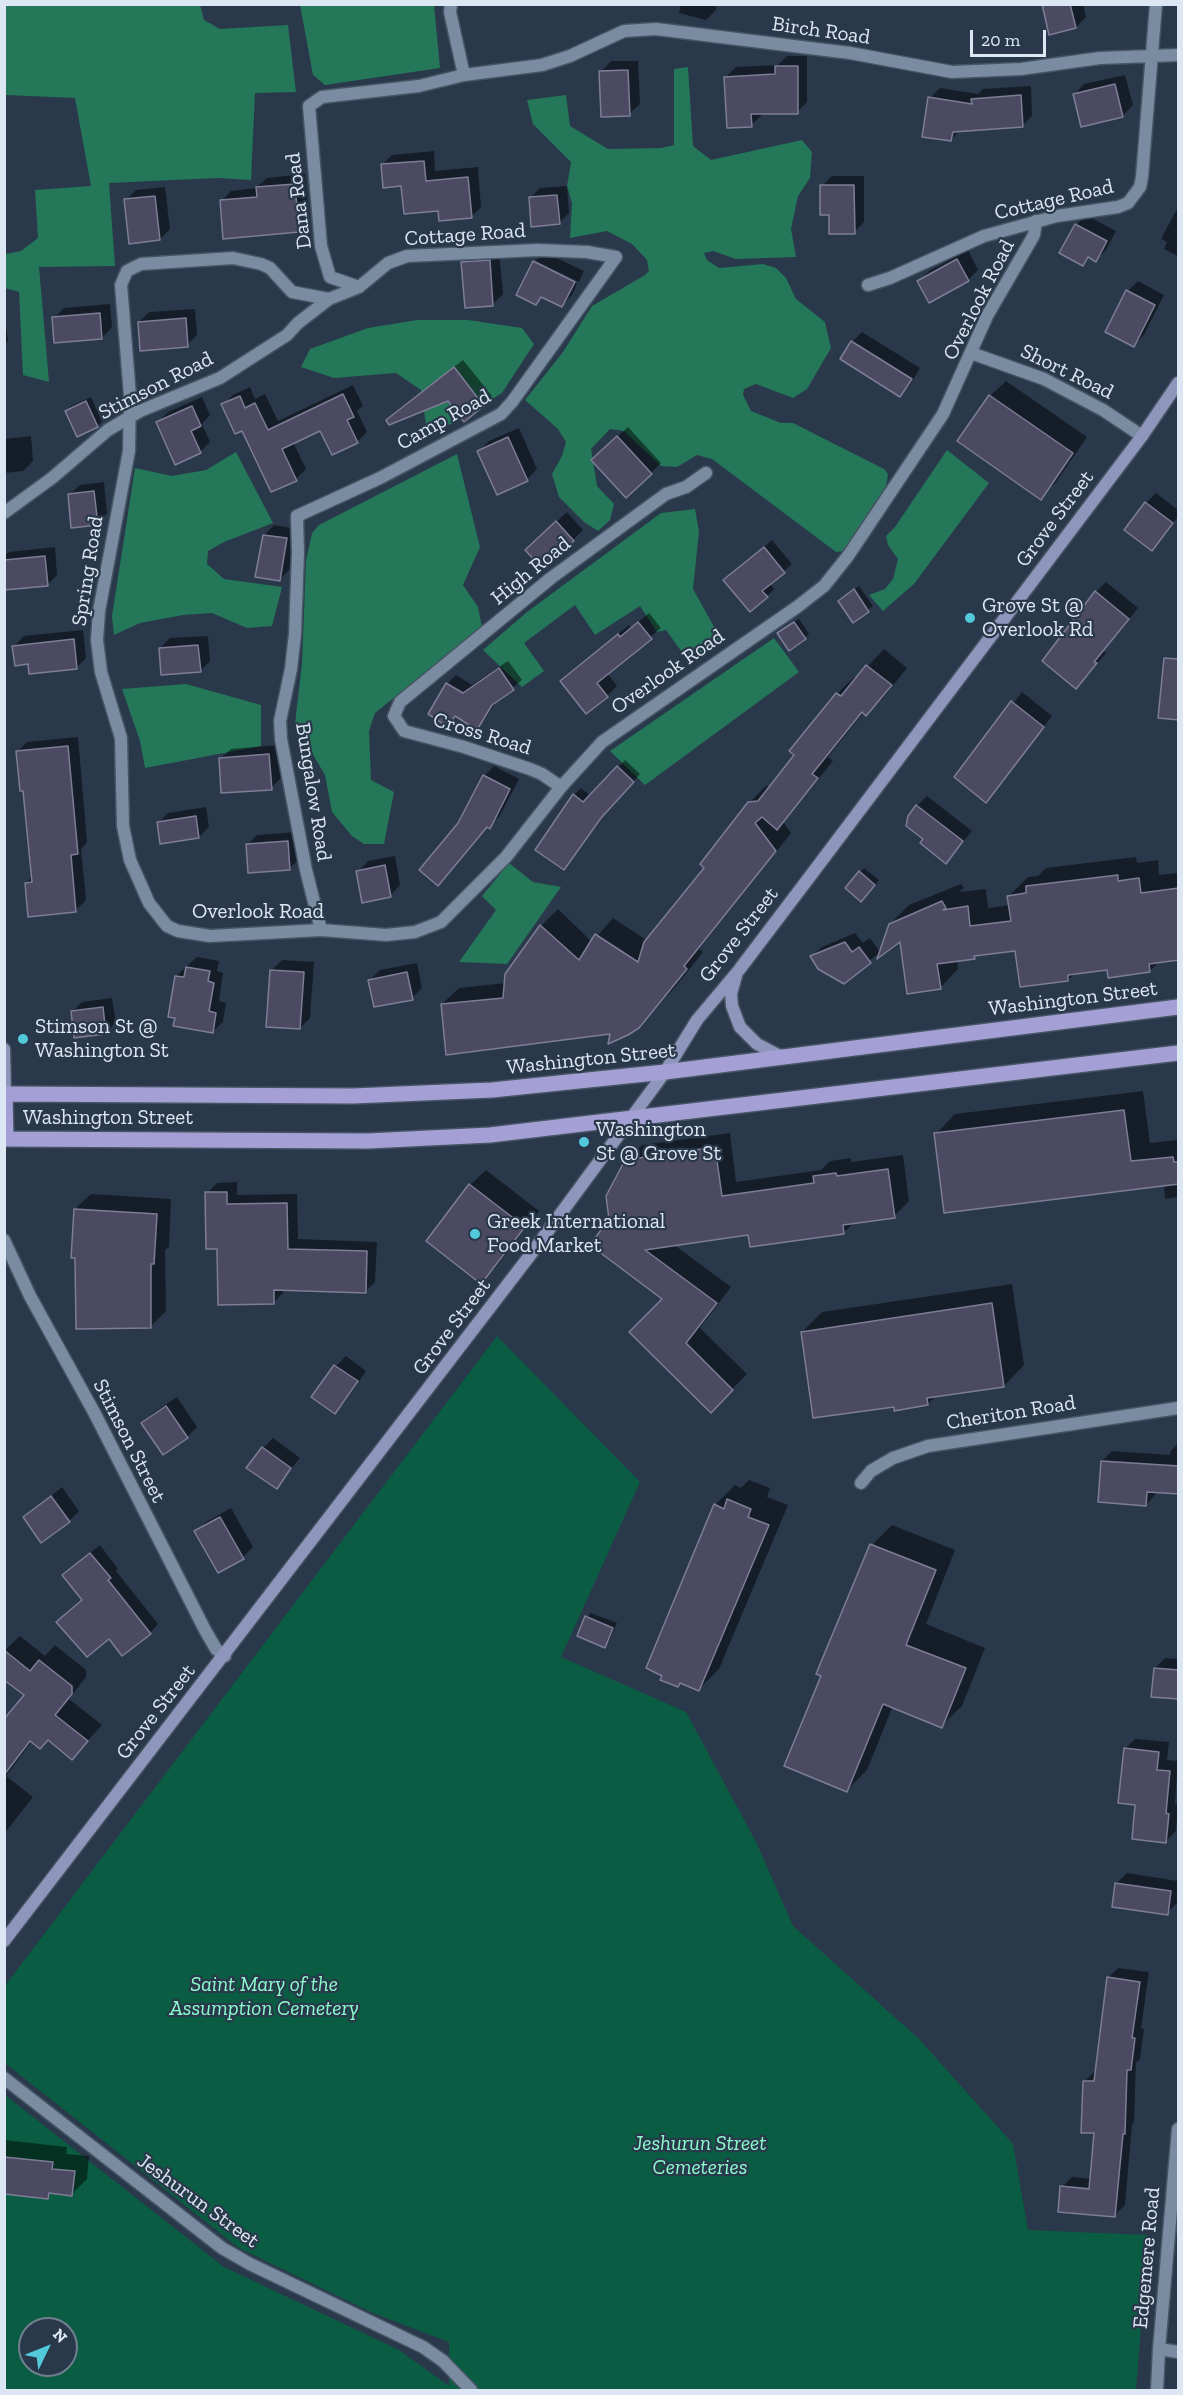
<!DOCTYPE html>
<style>
body{margin:0}
#map{position:relative;width:1183px;height:2395px;overflow:hidden;background:#29394b;font-family:"Zilla Slab",serif}
canvas{display:block}
.frame{position:absolute;inset:0;border:6px solid #dde7f3;pointer-events:none}
.north{position:absolute;left:18px;top:2317px;width:60px;height:60px;box-sizing:border-box;background:#29394b;border:2px solid #717f8e;border-radius:50%;rotate:47deg;font-size:16px;font-weight:700;line-height:24px;text-align:center;color:#dde7f3}
.north::after{content:'';display:block;margin:auto;width:21px;height:27px;background:#53cadc;clip-path:polygon(50% 0,100% 100%,50% 72%,0 100%)}
.scale{position:absolute;left:970px;top:30px;width:76px;height:27px;box-sizing:border-box;border:3px solid #dde7f3;border-top:0;padding-left:8px;font-size:18px;line-height:21px;white-space:nowrap;color:#dde7f3;-webkit-text-stroke:4px #29394b;paint-order:stroke}
</style>
<div id="map">
<canvas width="1183" height="2395"></canvas>
<div class="frame"></div>
<div class="north">N</div>
<div class="scale">20 m</div>
</div>
<script>
const c = document.querySelector('canvas').getContext('2d');
c.lineJoin = 'round';
function paint(path, color) { c.fillStyle = color; c.fill(path, 'evenodd'); }
const poly = rows => new Path2D(rows.map(r => 'M' + r).join(''));
function trace(path, color, width, dash) { c.strokeStyle = color; c.lineWidth = width; c.lineCap = dash ? 'butt' : 'round'; c.setLineDash(dash || []); c.stroke(path); }
function drawText(font, color, halo, rows, align = 'center') {
  c.font = font + ' "Zilla Slab",serif'; c.lineWidth = 4.5; c.setLineDash([]); c.textBaseline = 'middle'; c.strokeStyle = halo; c.fillStyle = color; for (const [text, x, y, turn = 0] of rows) {
    c.save(); c.translate(x, y); c.rotate((+turn || 0) * Math.PI / 180); c.textAlign = isNaN(turn) ? turn : align; if (halo) c.strokeText(text, 0, 0); c.fillText(text, 0, 0); c.restore();
  }
}
paint(poly([
 [497,1336,640,1482,561,1657,686,1712,756,1842,793,1926,918,2038,1013,2144,1028,2230,1148,2235,1136,2390,5,2390,5,2095,224,2267,399,2350,449,2386,449,2342,373,2313,239,2248,5,2063,4,1987],
 [30,2329,66,2329,66,2365,30,2365]
]), '#0a5d42');
paint(poly([
 [5,4,200,5,204,20,220,29,288,25,296,92,255,93,251,180,218,178,109,183,115,266,39,267,49,382,23,375,19,292,5,288,5,254,21,251,38,238,35,190,91,186,75,98,6,95],
 [300,5,434,5,440,68,325,85,313,75],
 [688,67,693,146,711,160,802,140,812,152,810,178,798,196,791,229,796,257,736,259,713,251,704,253,707,260,719,268,763,264,776,268,786,278,796,299,825,322,831,348,807,389,793,398,756,384,744,389,743,395,751,411,781,423,793,423,884,469,888,474,886,486,844,551,836,552,712,459,697,455,677,467,661,466,624,431,610,429,591,449,597,486,614,504,610,520,598,531,584,522,559,497,552,474,562,456,566,442,558,429,525,400,563,352,592,306,645,275,649,271,647,260,632,244,607,231,570,238,572,203,567,186,571,162,533,124,527,100,566,95,570,126,608,149,661,148,674,145,674,69],
 [417,320,468,320,522,328,534,344,502,393,451,424,427,432,421,390,396,373,334,378,301,367,310,349,368,328],
 [947,450,989,483,914,584,883,611,869,595,885,589,893,579,898,559,888,545,886,536,895,527],
 [236,452,273,523,224,542,208,551,207,564,224,579,282,587,272,626,247,628,212,613,183,615,140,623,114,635,112,616,135,468,172,476,206,470],
 [457,454,480,547,463,585,478,607,482,627,375,713,369,731,371,780,394,792,384,844,364,844,352,836,332,812,325,775,295,724,302,663,306,561,312,533,319,525],
 [695,509,699,532,693,589,722,641,689,662,666,630,657,632,640,606,595,635,575,605,524,643,544,671,522,687,483,650,527,612,661,513],
 [774,638,799,672,645,785,610,751],
 [186,684,261,705,261,746,145,768,140,741,122,689],
 [509,863,533,882,561,887,507,964,459,962,496,910,482,896]
]), '#247758');
paint(poly([
 [681,4,717,4,716,10,706,20,679,13],
 [1043,4,1083,4,1086,17,1076,27],
 [787,56,807,56,807,102,797,112,761,112,762,115,751,125,726,77,736,67,778,65],
 [611,61,638,61,640,104,629,114,601,72],
 [1125,75,1133,105,1123,115,1074,95,1084,84],
 [1031,86,1032,116,1022,126,960,130,951,140,930,98,940,88,978,94,983,89],
 [434,151,435,171,478,167,481,207,471,217,440,209,403,185,382,165,392,155],
 [305,174,309,220,299,230,221,201,231,191,256,188,267,178],
 [832,176,864,176,864,222,854,232,831,213,822,186],
 [567,186,569,213,559,223,530,198,540,188],
 [165,187,170,229,160,239,126,200,136,190],
 [1178,207,1178,206,1178,256,1164,249,1167,242,1161,239],
 [1086,215,1116,231,1106,250,1096,260,1090,257,1083,264,1076,225],
 [968,250,978,270,968,280,930,301,919,281,929,271],
 [499,251,503,294,493,304,463,262,473,252],
 [544,252,584,271,579,282,536,261,536,264,577,284,572,295,562,305,543,296,536,303,534,262],
 [1138,281,1164,295,1144,335,1134,345,1128,291],
 [110,304,112,327,102,338,54,318,64,308],
 [195,309,197,335,187,345,139,322,149,312],
 [4,310,8,341,4,345],
 [862,332,920,368,910,385,900,395,842,359,852,342],
 [463,360,492,396,483,404,464,419,449,400,397,412],
 [1006,381,1087,437,1056,482,1041,498,959,441,990,396],
 [353,385,363,406,357,411,367,432,357,442,321,429,293,442,306,469,296,479,243,429,223,405,233,395,250,387,255,399,265,394,278,421],
 [91,397,102,422,97,426,66,411,71,406],
 [202,397,210,415,202,424,210,442,200,452,157,423,168,412],
 [628,427,661,463,651,473,603,450],
 [519,428,537,469,527,479,479,451,489,441],
 [31,436,33,461,23,471,4,473,4,439],
 [104,482,107,513,97,524,69,495,80,485],
 [1156,493,1178,510,1178,517,1152,549,1146,503],
 [567,512,583,530,573,540,537,540],
 [274,525,296,529,289,570,279,580,264,535],
 [772,540,792,564,770,583,774,589,767,596,725,580],
 [55,547,57,575,47,585,4,589,4,556,9,552],
 [1106,582,1138,608,1103,651,1106,653,1076,687,1096,592],
 [859,586,873,606,853,621,840,601],
 [649,613,661,628,607,673,617,686,607,696,572,671,629,625,631,628],
 [799,619,809,634,805,638,784,629],
 [83,630,86,658,76,668,30,663,14,646,24,636],
 [208,636,210,661,200,671,160,648,170,638],
 [884,649,907,668,883,698,866,714,864,712,828,757,833,761,783,822,791,833,699,949,703,952,676,986,639,1026,612,1032,442,1004,459,988,506,983,507,975,541,926,558,909,592,942,613,918,648,941,706,868,749,803,766,786,772,786,797,755,792,751,837,694,854,677,856,679],
 [508,661,522,680,497,700,485,719,476,728,457,716,448,725,430,713,447,684,456,675,472,685],
 [1022,692,1052,716,986,801,956,777],
 [78,737,87,842,81,849,86,900,76,910,26,883,33,876,24,790,17,752,27,742],
 [279,745,281,778,271,788,220,759,231,749],
 [625,760,640,774,608,809,571,861,564,868,537,849,574,795,581,788,591,796],
 [494,766,519,779,499,817,488,826,448,874,459,824,484,776],
 [927,796,972,831,946,862,925,839,917,806],
 [206,807,209,827,199,837,158,823,168,813],
 [297,832,299,859,289,869,247,845,257,835],
 [395,856,400,885,390,896,358,872,368,861],
 [1136,857,1137,863,1158,860,1159,875,1178,873,1178,959,1160,961,1150,971,1108,968,1075,973,1068,980,1016,949,978,954,974,957,957,960,958,969,940,988,890,924,909,905,961,884,964,888,959,892,986,889,988,908,1010,905,1009,896,1028,877,1038,876,1046,868],
 [864,868,879,880,866,895,860,872],
 [855,933,863,943,870,938,880,952,844,982,812,956,822,947],
 [197,957,219,961,217,971,223,973,219,1001,226,1003,223,1022,212,1032,176,976],
 [282,960,314,962,310,1018,300,1028,272,970],
 [417,963,422,988,412,998,370,980,380,970],
 [112,998,116,1022,106,1033,72,1012,82,1002],
 [1143,1091,1150,1143,1178,1140,1178,1197,1165,1199,1164,1184,936,1134,955,1114],
 [730,1133,736,1182,821,1170,830,1161,851,1158,851,1162,903,1155,909,1201,894,1216,855,1222,843,1233,750,1234,673,1244,731,1287,700,1328,747,1374,711,1411,664,1299,611,1220,626,1161,642,1145],
 [486,1170,539,1211,496,1267,481,1282,470,1185],
 [237,1182,237,1195,297,1194,298,1239,377,1242,375,1282,365,1292,283,1289,283,1293,273,1303,218,1247,207,1193,217,1183],
 [91,1194,171,1199,169,1247,165,1250,166,1311,151,1326,77,1257,75,1209],
 [1012,1284,1024,1365,1004,1386,936,1396,928,1404,895,1405,802,1332,822,1312],
 [346,1356,366,1371,345,1402,335,1412,313,1397,336,1366],
 [177,1397,197,1427,187,1437,143,1423,153,1413],
 [273,1438,300,1458,276,1487,263,1448],
 [1178,1443,1178,1492,1156,1491,1156,1494,1146,1505,1102,1461,1112,1451,1170,1455,1170,1452],
 [749,1480,770,1488,767,1497,788,1505,719,1669,699,1689,682,1682,678,1686,715,1505,735,1485,741,1488],
 [62,1487,79,1511,69,1521,25,1517],
 [231,1508,253,1547,243,1557,196,1532,206,1522],
 [892,1525,955,1550,926,1624,985,1648,962,1706,941,1726,893,1706,867,1770,847,1790,823,1675,872,1545],
 [100,1545,118,1569,116,1571,158,1624,150,1633,84,1599,72,1567],
 [591,1613,617,1623,609,1641,604,1646,587,1617],
 [20,1636,45,1656,55,1645,86,1670,86,1677,69,1699,102,1725,72,1758,49,1739,32,1741,6,1776,33,1797,4,1834,4,1737,26,1695,4,1651],
 [1165,1658,1178,1659,1178,1697,1155,1668],
 [1135,1739,1169,1742,1167,1760,1178,1761,1175,1804,1178,1804,1176,1831,1166,1841,1137,1804,1125,1749],
 [1127,1873,1178,1881,1177,1903,1167,1913,1117,1883],
 [1118,1968,1149,1972,1141,2028,1144,2029,1140,2059,1136,2063,1134,2122,1132,2125,1125,2205,1115,2215,1062,2187,1072,2177,1092,2179,1095,2132,1084,2082,1094,2072,1097,2072,1108,1978],
 [1069,2186,1097,2188,1097,2191,1069,2189],
 [4,2140,67,2147,66,2154,89,2156,87,2179,72,2194,53,2192,47,2197,4,2192]
]), '#0007');
const building = poly([
 [1042,4,1070,4,1076,28,1049,35,1042,4],
 [775,66,798,66,798,114,751,114,752,127,727,128,724,77,775,74,775,66],
 [628,70,630,116,601,117,599,71,628,70],
 [1115,84,1123,117,1081,127,1073,94,1115,84],
 [1021,95,1023,127,953,132,951,141,922,137,928,97,972,104,971,99,1021,95],
 [424,161,426,181,468,177,472,218,439,221,438,211,404,214,401,186,383,188,381,164,424,161],
 [295,184,299,232,223,239,220,200,257,197,256,187,295,184],
 [820,185,854,185,855,234,829,234,829,215,820,215,820,185],
 [557,195,560,224,531,227,529,197,557,195],
 [155,196,160,240,129,244,124,199,155,196],
 [1075,224,1107,241,1096,262,1088,257,1083,266,1059,253,1075,224],
 [957,259,969,281,929,303,917,281,957,259],
 [490,260,493,306,465,308,461,262,490,260],
 [533,261,575,282,562,307,541,297,536,305,516,295,533,261],
 [1126,290,1155,305,1134,347,1105,332,1126,290],
 [100,313,102,339,54,343,52,317,100,313],
 [186,318,188,347,140,351,138,322,186,318],
 [851,341,912,379,900,397,840,359,851,341],
 [454,367,484,406,464,422,448,401,389,425,386,420,454,367],
 [343,394,354,417,347,420,358,443,332,455,320,431,282,449,297,481,271,492,242,431,235,434,221,404,240,396,245,408,255,403,268,430,343,394],
 [989,395,1073,453,1041,500,957,441,989,395],
 [86,401,98,427,77,437,65,411,86,401],
 [192,406,201,426,191,431,201,453,175,465,156,422,192,406],
 [617,436,652,474,626,498,591,460,617,436],
 [508,437,528,481,497,495,477,451,508,437],
 [94,491,98,525,71,528,68,494,94,491],
 [1145,502,1173,523,1152,551,1124,530,1145,502],
 [556,521,574,541,543,569,525,550,556,521],
 [263,535,287,538,280,581,255,577,263,535],
 [764,547,785,573,762,591,768,597,750,612,723,580,764,547],
 [45,556,48,586,4,590,4,560,45,556],
 [854,589,869,612,853,623,838,601,854,589],
 [1095,591,1129,619,1094,662,1097,663,1076,689,1042,661,1095,591],
 [638,622,652,639,597,683,608,697,586,714,560,681,618,634,620,637,638,622],
 [794,622,806,639,789,651,777,633,794,622],
 [74,639,77,669,29,674,28,664,15,666,12,646,74,639],
 [198,645,201,672,161,675,159,648,198,645],
 [1164,658,1179,659,1179,720,1158,718,1164,658],
 [866,665,892,685,866,716,862,712,812,774,818,778,777,830,762,817,755,823,776,851,684,966,687,969,639,1028,628,1035,608,1044,610,1034,446,1055,441,1004,503,998,505,974,540,925,579,960,595,934,638,962,644,942,704,868,700,864,748,802,758,801,794,755,789,751,836,693,841,696,866,665],
 [499,668,514,690,492,705,477,730,455,716,448,727,428,714,446,683,463,693,499,668],
 [1011,701,1044,727,986,803,954,777,1011,701],
 [68,746,78,854,71,855,76,912,28,917,25,883,32,882,23,791,20,791,16,751,68,746],
 [269,754,272,790,221,793,219,758,269,754],
 [617,766,634,782,601,818,564,870,535,850,573,794,583,802,617,766],
 [483,775,510,789,490,829,487,827,438,886,419,870,458,823,483,775],
 [916,805,963,841,946,864,920,843,923,839,906,826,908,816,916,805],
 [196,816,199,838,160,844,157,822,196,816],
 [288,841,290,870,248,873,246,844,288,841],
 [385,865,391,897,362,903,356,871,385,865],
 [859,871,875,885,861,902,845,888,859,871],
 [1118,875,1118,881,1139,878,1141,893,1179,888,1179,960,1149,964,1150,972,1108,978,1107,970,1068,975,1068,981,1020,987,1015,951,974,956,975,959,937,964,941,989,907,994,900,942,877,959,889,924,942,901,946,908,943,910,968,906,970,926,1011,921,1007,896,1026,893,1026,886,1118,875],
 [845,942,852,952,859,947,871,963,844,984,818,969,810,956,845,942],
 [186,967,210,971,208,981,214,983,209,1011,216,1013,213,1033,173,1026,175,1018,168,1017,175,976,184,977,186,967],
 [270,970,304,972,300,1029,266,1027,270,970],
 [407,972,413,1000,374,1007,368,980,407,972],
 [103,1007,106,1034,74,1038,71,1011,103,1007],
 [1124,1110,1131,1161,1173,1157,1174,1162,1179,1162,1179,1184,944,1213,934,1133,1124,1110],
 [715,1147,722,1196,814,1183,813,1176,836,1173,837,1176,888,1169,895,1218,843,1225,844,1234,750,1247,748,1235,645,1250,717,1303,686,1343,733,1390,711,1413,629,1332,662,1299,590,1245,609,1219,606,1196,625,1160,715,1147],
 [469,1184,525,1227,481,1284,426,1241,469,1184],
 [205,1192,227,1192,227,1204,287,1203,288,1249,367,1251,366,1293,274,1290,274,1304,218,1305,217,1249,206,1249,205,1192],
 [74,1209,157,1214,154,1264,151,1264,151,1328,76,1329,75,1258,71,1258,74,1209],
 [992,1303,1004,1387,927,1398,928,1405,894,1411,894,1407,813,1418,801,1332,992,1303],
 [334,1365,358,1381,335,1414,311,1397,334,1365],
 [166,1406,188,1438,163,1455,141,1423,166,1406],
 [262,1447,291,1468,277,1489,246,1468,262,1447],
 [1101,1461,1179,1466,1179,1494,1147,1492,1146,1506,1098,1502,1101,1461],
 [51,1496,70,1522,41,1543,23,1517,51,1496],
 [727,1499,751,1509,748,1517,769,1525,699,1691,680,1683,678,1687,660,1680,662,1676,646,1668,714,1504,724,1509,727,1499],
 [220,1517,244,1559,218,1573,194,1531,220,1517],
 [870,1544,936,1570,906,1645,966,1668,942,1728,883,1704,847,1792,784,1766,821,1676,816,1674,870,1544],
 [90,1553,111,1578,108,1580,151,1634,122,1656,109,1639,87,1657,56,1622,82,1600,62,1575,90,1553],
 [585,1616,613,1628,605,1648,577,1636,585,1616],
 [4,1650,30,1671,39,1660,72,1686,72,1694,55,1715,88,1741,72,1760,48,1740,40,1749,30,1741,4,1775,4,1719,24,1695,4,1680,4,1650],
 [1154,1668,1179,1670,1179,1699,1151,1697,1154,1668],
 [1124,1748,1159,1752,1157,1770,1170,1771,1166,1813,1169,1814,1166,1843,1132,1839,1135,1805,1118,1803,1124,1748],
 [1115,1883,1171,1891,1168,1915,1112,1907,1115,1883],
 [1107,1977,1140,1982,1132,2038,1135,2038,1131,2070,1127,2070,1125,2134,1123,2134,1115,2217,1058,2212,1060,2186,1089,2189,1094,2133,1081,2133,1083,2081,1094,2081,1107,1977],
 [4,2157,53,2162,52,2169,75,2171,72,2196,49,2193,48,2199,4,2194,4,2157]
]);
paint(building, '#4c4a62');
trace(building, '#7e7d97', 1.5);
const street = poly([
 [451,4,450,12,464,75],
 [868,285,890,278,984,236,1057,216,1118,207,1128,203,1140,187,1142,177,1156,4],
 [359,287,330,277,321,246,309,106,322,97,419,86,464,75,542,65,570,56,624,31,656,29,850,53,952,72,1021,69,1100,58,1178,55],
 [971,353,1044,379,1103,410,1142,436],
 [4,513,52,478,108,430,140,411,220,378,287,335,298,323,329,299],
 [561,787,542,774,530,769,464,747,404,731,394,716,400,702,551,578,666,494,686,487,706,473],
 [321,930,306,870,281,739,280,721,291,669,295,634,298,553,297,516,380,478,501,414,512,402,616,257,587,252,538,250,407,256,388,263,359,287,329,299,292,292,270,268,261,264,233,258,141,264,127,271,121,285,130,396,129,451,99,611,97,640,101,672,121,738,123,826,130,860,149,903,167,926,178,931,210,936,321,930,386,935,415,932,441,922,506,857,561,787,602,742,797,607,824,586,848,556,943,414,987,316,1034,235,1036,221],
 [4,1240,30,1296,95,1414,205,1630,216,1649,225,1656],
 [861,1483,871,1471,893,1458,928,1446,1178,1408],
 [4,2078,222,2248,250,2264,423,2347,443,2361,471,2390],
 [1159,2349,1178,2352],
 [1157,2390,1159,2349,1178,2129]
]);
const secondary = poly([
 [736,976,731,994,732,1006,740,1027,757,1044,782,1057],
 [4,1049,5,1094],
 [4,1941,531,1254,665,1072,697,1020,739,970,808,879,1142,436,1178,383]
]);
const primary = poly([
 [4,1094,353,1096,492,1090,665,1072,1178,1007],
 [5,1094,6,1139],
 [4,1139,368,1141,490,1135,1178,1053]
]);
trace(street, '#465463', 15);
trace(secondary, '#465463', 15);
trace(primary, '#465463', 18);
trace(street, '#7a8ca1', 12);
trace(secondary, '#8f96bb', 12);
trace(primary, '#a4a0d6', 15);
for (const [x, y, r, color] of [
 [970,618,6,"#53cadc"],
 [23,1039,6,"#53cadc"],
 [584,1142,6,"#53cadc"],
 [475,1234,6,"#53cadc"]
]) { const dot = new Path2D(); dot.arc(x, y, r, 0, 2 * Math.PI); c.fillStyle = color; c.fill(dot); trace(dot, '#29394b', 2); }
drawText('21px', '#dde7f3', '#29394b', [
 ["Birch Road",821,31,8],
 ["Cottage Road",1054,200,-13],
 ["Dana Road",299,201,-97],
 ["Cottage Road",465,235,-4],
 ["Overlook Road",979,300,-63],
 ["Short Road",1067,372,26],
 ["Stimson Road",156,386,-27],
 ["Camp Road",444,420,-29],
 ["Grove Street",1055,519,-53],
 ["Spring Road",88,571,-81],
 ["High Road",531,571,-39],
 ["Overlook Road",668,672,-35],
 ["Cross Road",482,734,17],
 ["Bungalow Road",313,792,81],
 ["Overlook Road",258,912],
 ["Grove Street",739,935,-52],
 ["Washington Street",1073,999,-7],
 ["Washington Street",591,1059,-6],
 ["Washington Street",108,1118],
 ["Grove Street",452,1327,-53],
 ["Cheriton Road",1011,1413,-9],
 ["Stimson Street",129,1441,63],
 ["Grove Street",156,1712,-52],
 ["Jeshurun Street",198,2201,36],
 ["Edgemere Road",1147,2258,-85]
]);
drawText('21px', '#dde7f3', '#29394b', [
 ["Grove St @",982,606],
 ["Overlook Rd",982,630],
 ["Stimson St @",35,1027],
 ["Washington St",35,1051],
 ["Washington",596,1130],
 ["St @ Grove St",596,1154],
 ["Greek International",487,1222],
 ["Food Market",487,1246]
], 'left');
drawText('italic 21px', '#8dfccd', '#29394b', [
 ["Saint Mary of the",264,1985],
 ["Assumption Cemetery",264,2009],
 ["Jeshurun Street",700,2144],
 ["Cemeteries",700,2168]
]);
</script>
